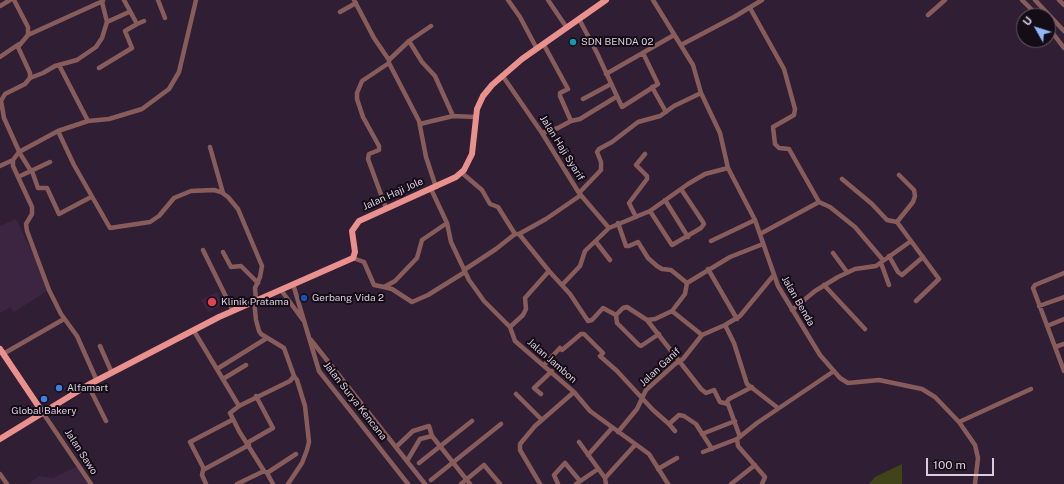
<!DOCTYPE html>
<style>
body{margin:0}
#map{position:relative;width:1064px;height:484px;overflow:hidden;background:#301e35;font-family:"Public Sans",sans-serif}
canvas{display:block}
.north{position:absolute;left:1016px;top:8px;width:40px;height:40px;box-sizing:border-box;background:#140c16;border:1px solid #635965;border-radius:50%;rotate:309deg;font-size:11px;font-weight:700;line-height:16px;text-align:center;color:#d9cddc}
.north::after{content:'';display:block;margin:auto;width:14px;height:18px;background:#93b7fd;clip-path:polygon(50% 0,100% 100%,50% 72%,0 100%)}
.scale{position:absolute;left:926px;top:458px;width:68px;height:18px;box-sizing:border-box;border:2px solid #d9cddc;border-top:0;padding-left:5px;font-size:12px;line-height:14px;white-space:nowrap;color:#d9cddc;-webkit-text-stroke:3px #140c16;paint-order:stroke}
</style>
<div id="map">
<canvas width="1064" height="484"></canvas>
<div class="north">U</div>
<div class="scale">100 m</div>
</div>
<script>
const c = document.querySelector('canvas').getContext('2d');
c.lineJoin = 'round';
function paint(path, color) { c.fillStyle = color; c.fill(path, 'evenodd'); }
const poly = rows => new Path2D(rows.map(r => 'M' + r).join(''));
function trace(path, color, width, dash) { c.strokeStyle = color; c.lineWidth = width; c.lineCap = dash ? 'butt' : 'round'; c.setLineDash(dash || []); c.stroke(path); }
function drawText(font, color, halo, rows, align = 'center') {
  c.font = font + ' "Public Sans",sans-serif'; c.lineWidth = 4; c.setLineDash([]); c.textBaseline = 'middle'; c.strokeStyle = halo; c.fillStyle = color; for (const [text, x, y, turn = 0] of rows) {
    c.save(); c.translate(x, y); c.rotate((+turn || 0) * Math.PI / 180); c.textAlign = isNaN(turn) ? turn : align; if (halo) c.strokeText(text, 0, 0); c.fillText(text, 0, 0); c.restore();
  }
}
paint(poly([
 [16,219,50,289,14,312,10,307,0,313,0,226],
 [217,292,223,304,208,312,201,300],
 [80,465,90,484,28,484,39,476,53,478]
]), '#3b2541');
paint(poly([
 [902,464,902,484,869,484,875,477]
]), '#404418');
trace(poly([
 [14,0,28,27,28,35,18,47,30,73,30,78,25,84,5,94,1,101,4,118,18,149,19,152,13,160,13,166,32,207,32,214,26,224,27,231,49,290,61,314,77,336,97,381],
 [124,0,137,24,144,21],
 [158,0,165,18],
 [354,0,374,38,389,60,389,63,419,121,426,157,436,187],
 [508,0,520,17,537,49],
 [548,0,567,28],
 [653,0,693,65,701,93,720,133,728,168,755,220,778,286,820,355,840,378,848,383,879,380,922,389,935,397,959,422,975,445,978,458,975,484],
 [1022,0,1038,16],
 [1035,0,1064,31],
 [1059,0,1064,5],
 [0,6,10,0],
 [750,8,784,69,795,109,794,115,773,127,775,144,779,148,789,149,819,202],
 [340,12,356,3],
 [928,15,945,0],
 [579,19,597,53,622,107,658,84,643,53],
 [107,22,129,12],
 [1048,27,1064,48],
 [28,35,103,1],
 [409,41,431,26],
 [544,45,568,89,560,93,560,96,571,121],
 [681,45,734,17,762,0],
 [0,57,19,44],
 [389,60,409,41,422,62,435,76,453,116],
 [59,65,88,121],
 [99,68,132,48,125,31,137,24],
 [606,74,674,35],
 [502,75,542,133,579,193,609,228],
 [30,78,43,73,55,66,77,60,96,47,102,38,107,22,102,2],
 [652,87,666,112],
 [583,99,611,84],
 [420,124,453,116,475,117],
 [58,131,74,165,110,228,150,222,159,216,174,198,191,191,214,190,221,192,228,197,238,209,262,266,260,277,255,288,256,300],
 [542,133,558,128,571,121,580,119,616,97],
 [210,147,223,193],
 [0,166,13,160],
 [31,171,19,152,58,131,88,121,109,119,142,109,169,89,179,72,196,0],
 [32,171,38,188,47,188,59,214,91,197],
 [462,173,482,190,490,204,498,207,515,234],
 [18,177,50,162],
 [842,179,872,204,887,220,897,222,911,241],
 [431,189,447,223,451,242,469,280,484,301,510,327,515,341,574,392,590,411,649,454,668,484],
 [579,193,601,170,601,162,597,152,599,149,612,142,638,122,660,116,674,106,701,93],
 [665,200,688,237],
 [386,208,368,159,369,154,379,150,379,146,363,117,357,99,357,93,362,81,389,63],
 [650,211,672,245,701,228,704,224,703,222,681,189],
 [636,217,629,203,647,179,647,176,636,165,645,154],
 [897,222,913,202,915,196,914,190,899,175],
 [618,223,626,246,629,246,638,242,648,258,657,266,662,269,671,270,687,283,730,257,763,244],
 [519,234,549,271,570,294,588,321,592,320,603,308,616,315,623,308,627,307,647,320,655,319,672,311,702,335],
 [760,234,819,202,830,207,855,227,883,260],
 [711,241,755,220],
 [596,242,610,260],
 [203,250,233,311],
 [223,252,231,267,241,266,258,283],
 [833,253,847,272],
 [889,256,898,272,902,275,923,257],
 [353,258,364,262,374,285,384,287,395,281,417,258,422,240,447,223],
 [881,263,889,285],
 [708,269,737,319],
 [464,270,496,249,515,234,519,234,546,219,581,195],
 [1064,273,1035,285,1033,288,1064,371],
 [293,284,319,371,408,484],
 [562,285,580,266,585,251,609,228,650,211,688,184,705,174,728,168],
 [824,285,865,329],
 [384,287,392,289,412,302,428,295,465,272],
 [281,290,303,320],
 [254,300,256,320,259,331,261,334,284,348,294,376,297,380,305,406,309,442,307,450,302,463,288,484],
 [1039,306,1064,297],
 [792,310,815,291,838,277,855,269,876,266,911,241,939,279,916,301],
 [672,311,685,294,687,283],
 [616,315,617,323,639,345,641,346,659,334],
 [647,320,701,389,706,393,714,390,720,402,728,404,740,437],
 [725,325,734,343,747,384,778,408],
 [1047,326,1064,319],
 [510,327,523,315,526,309,525,298,549,271],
 [194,331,239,406],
 [311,340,425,484],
 [100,346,112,373],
 [1055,347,1064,344],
 [3,354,64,319],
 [544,365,560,348,562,350,581,334,584,334,603,353,600,356,617,371,653,410,669,424,679,415,684,416,696,424,712,449],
 [217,369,267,338],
 [223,379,246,365],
 [88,385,106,421],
 [516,394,542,420],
 [541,394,534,388,552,371],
 [726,403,729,399,752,387],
 [43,413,91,484],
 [959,422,1031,389],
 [669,424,675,431],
 [618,432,637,409,646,390,675,364,683,359,702,335,725,325,740,316,773,276],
 [702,434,735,421],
 [579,442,605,478],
 [247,443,273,428,256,396],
 [396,447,413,431,429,426,432,436,470,484],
 [703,452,737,439],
 [588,455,612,428],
 [407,461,420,439,432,436],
 [419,463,472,421],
 [204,469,190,442,232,420],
 [658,469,677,458],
 [264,471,239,431,230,413,239,406,290,381,294,376],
 [267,473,273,484],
 [0,474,7,484],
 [431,480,501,424],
 [206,484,202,475,203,470,249,445],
 [237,484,264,471,267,473,296,454],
 [461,484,484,465,500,484],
 [540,484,520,450,520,444,535,426,574,392],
 [558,484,554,475,565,463,580,481],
 [576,484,598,469],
 [606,484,605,478,635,445],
 [731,484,755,465],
 [762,484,765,477,738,446,737,439,757,423,834,371]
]), '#885c5a', 4.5);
trace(poly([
 [0,349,43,413],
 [0,439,88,385,219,317,353,258,355,252,352,231,359,221,456,177,464,170,472,154,477,109,483,96,492,85,522,59,606,0]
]), '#ea908d', 6);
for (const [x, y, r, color] of [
 [573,42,4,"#0f9aa8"],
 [304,298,4,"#1a4fb4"],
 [212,302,5,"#e0444e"],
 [59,388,4,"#3f7fe0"],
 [44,399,4,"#3f7fe0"]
]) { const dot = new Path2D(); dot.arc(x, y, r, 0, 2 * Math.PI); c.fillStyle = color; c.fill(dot); trace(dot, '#140c16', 1.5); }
drawText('10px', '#d9cddc', '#140c16', [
 ["SDN BENDA 02",581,42],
 ["Gerbang Vida 2",312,298],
 ["Klinik Pratama",221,302],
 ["Alfamart",67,388],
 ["Global Bakery",44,411,"center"]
], 'left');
drawText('10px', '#d9cddc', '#140c16', [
 ["Jalan Haji Syarif",562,148,58],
 ["Jalan Haji Jole",393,194,-24],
 ["Jalan Benda",798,301,60],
 ["Jalan Jambon",552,361,41],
 ["Jalan Ganif",660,367,-43],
 ["Jalan Surya Kencana",355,401,52],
 ["Jalan Sawo",81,452,57]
]);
</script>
